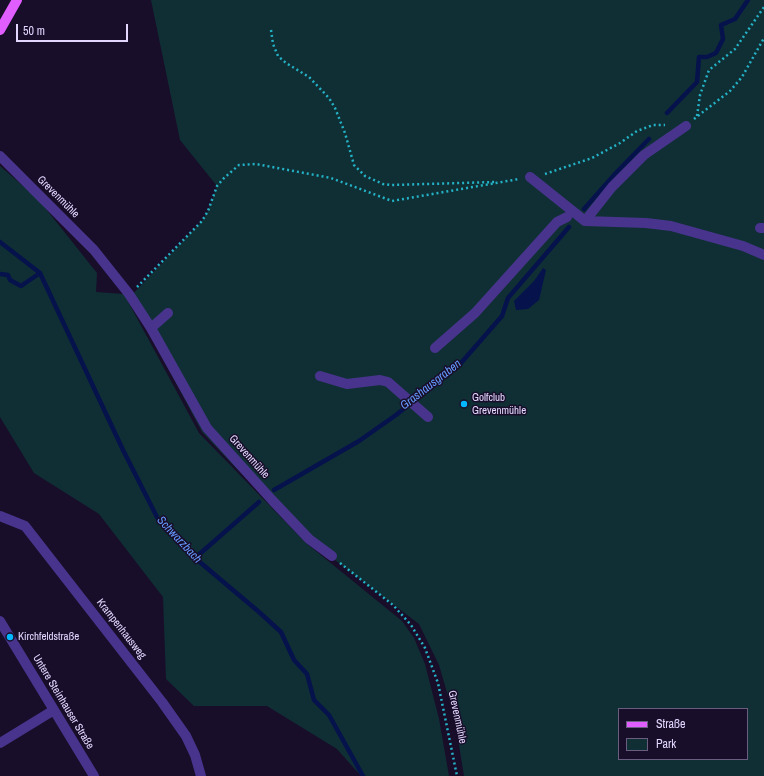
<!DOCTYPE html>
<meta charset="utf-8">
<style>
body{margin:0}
#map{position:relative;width:764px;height:776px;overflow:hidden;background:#180e2a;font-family:"Archivo Narrow",sans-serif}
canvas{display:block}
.legend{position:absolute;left:618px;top:708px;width:130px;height:52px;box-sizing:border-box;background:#180e2a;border:1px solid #695e7f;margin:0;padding:5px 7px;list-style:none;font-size:12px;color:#e3d7ff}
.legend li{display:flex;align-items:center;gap:8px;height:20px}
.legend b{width:20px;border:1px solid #695e7f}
.scale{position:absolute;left:16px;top:24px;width:112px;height:18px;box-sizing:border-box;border:2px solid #e3d7ff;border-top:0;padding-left:5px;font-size:12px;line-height:14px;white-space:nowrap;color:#e3d7ff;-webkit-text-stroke:3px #180e2a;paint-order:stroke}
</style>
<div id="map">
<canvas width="764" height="776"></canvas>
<ul class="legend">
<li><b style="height:5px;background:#e05eff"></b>Straße</li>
<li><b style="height:11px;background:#102f35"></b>Park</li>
</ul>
<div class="scale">50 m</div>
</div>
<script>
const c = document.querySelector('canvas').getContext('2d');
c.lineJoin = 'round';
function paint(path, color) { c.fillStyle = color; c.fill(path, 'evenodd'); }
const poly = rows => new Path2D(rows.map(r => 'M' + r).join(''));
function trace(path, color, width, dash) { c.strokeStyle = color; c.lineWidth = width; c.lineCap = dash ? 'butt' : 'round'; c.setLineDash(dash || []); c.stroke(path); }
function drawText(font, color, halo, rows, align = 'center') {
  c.font = font + ' "Archivo Narrow",sans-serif'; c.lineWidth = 3; c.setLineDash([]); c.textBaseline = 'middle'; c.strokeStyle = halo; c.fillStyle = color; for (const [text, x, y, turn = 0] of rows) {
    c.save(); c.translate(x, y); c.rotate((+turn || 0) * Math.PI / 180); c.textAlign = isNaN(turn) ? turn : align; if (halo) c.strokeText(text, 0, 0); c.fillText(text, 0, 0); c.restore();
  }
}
paint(poly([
 [151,0,764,0,764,776,464,776,455,720,439,665,419,624,310,541,235,467,202,432,149,332,129,298,202,221,208,211,217,186,180,140],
 [619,709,747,709,747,759,619,759],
 [0,166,38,199,97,273,96,292,124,294,199,433,306,543,402,621,414,638,425,664,439,719,449,776,361,776,337,749,267,706,194,706,166,679,163,597,99,514,34,473,0,417]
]), '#102f35');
paint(poly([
 [543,268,546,270,539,300,528,309,516,310,514,301,534,281]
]), '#05124c');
trace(poly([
 [667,113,697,82,699,57,707,57,716,53,723,39,721,25,735,19,748,0],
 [584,209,615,174,649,139],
 [0,242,40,273,123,450,159,521,195,558,259,612,281,632,294,660,307,674,314,700,329,715,363,776],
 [0,274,8,275,10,280,21,286,40,273],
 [274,490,359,441,396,415,461,363,502,316,508,298,569,227],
 [195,558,259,502]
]), '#05124c', 4.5);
trace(poly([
 [271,30,273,44,278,56,286,63,309,77,329,98,335,108,345,133,354,165,365,176,383,184,392,185,495,182],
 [697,116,700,95,709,70,735,49,764,7],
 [694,119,730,91,742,77,764,38],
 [545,174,592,158,620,143,637,131,653,125,665,125],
 [137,287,202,221,208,211,217,186,224,178,239,165,256,164,331,178,392,201,519,179],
 [340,563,393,605,411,625,425,648,438,683,457,776]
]), '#24b2c6', 2.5, [2, 3]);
trace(poly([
 [0,156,94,250,129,294,151,328,207,428,272,500,309,539,332,556],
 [530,177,585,221,646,223,671,226,743,246,764,255],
 [585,221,612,187,644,155,686,126],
 [760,228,764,228],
 [151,328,168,313],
 [435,348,475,313,557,222,567,217],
 [320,376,347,384,380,380,388,382,428,417],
 [0,516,25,526,162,702,186,736,195,755,201,776],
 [0,621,94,776],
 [0,743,54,710]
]), '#48348d', 10);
trace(poly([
 [0,30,17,0]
]), '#e05eff', 10);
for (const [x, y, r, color] of [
 [464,404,4,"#03b7ff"],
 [10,637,4,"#03b7ff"]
]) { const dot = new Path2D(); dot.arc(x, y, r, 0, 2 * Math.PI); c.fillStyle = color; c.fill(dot); trace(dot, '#180e2a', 1.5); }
drawText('11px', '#e3d7ff', '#180e2a', [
 ["Grevenmühle",58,197,45],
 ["Grevenmühle",249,457,48],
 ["Krampenhausweg",121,629,52],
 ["Untere Steinhauser Straße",63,702,59],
 ["Grevenmühle",457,717,78]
]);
drawText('11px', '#e3d7ff', '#180e2a', [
 ["Golfclub",472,398],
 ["Grevenmühle",472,411],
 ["Kirchfeldstraße",18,637]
], 'left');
drawText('italic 12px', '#659bff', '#180e2a', [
 ["Grashausgraben",431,385,-38],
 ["Schwarzbach",179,540,47]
]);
</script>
